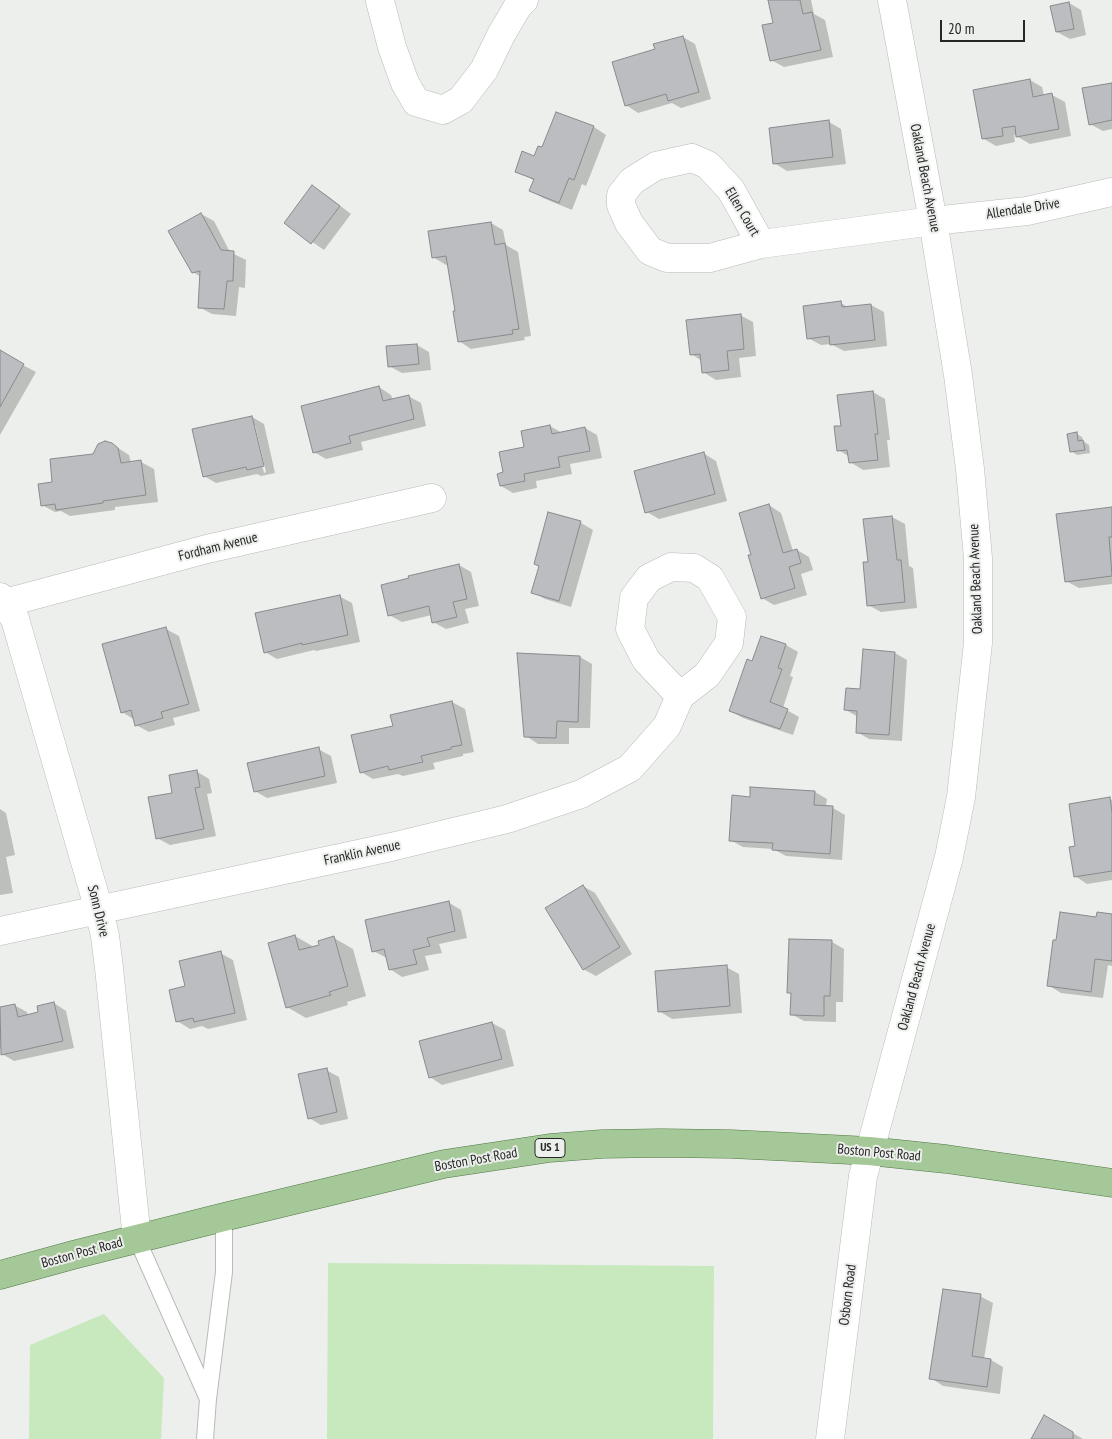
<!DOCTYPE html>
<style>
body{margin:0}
#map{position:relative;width:1112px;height:1439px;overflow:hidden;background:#ecefec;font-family:"PT Sans Narrow",sans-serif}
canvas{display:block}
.scale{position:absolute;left:940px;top:20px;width:85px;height:22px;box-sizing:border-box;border:2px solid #252625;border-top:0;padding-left:6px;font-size:15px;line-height:18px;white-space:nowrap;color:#252625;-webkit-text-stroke:4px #ecefec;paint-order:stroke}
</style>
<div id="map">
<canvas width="1112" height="1439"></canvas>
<div class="scale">20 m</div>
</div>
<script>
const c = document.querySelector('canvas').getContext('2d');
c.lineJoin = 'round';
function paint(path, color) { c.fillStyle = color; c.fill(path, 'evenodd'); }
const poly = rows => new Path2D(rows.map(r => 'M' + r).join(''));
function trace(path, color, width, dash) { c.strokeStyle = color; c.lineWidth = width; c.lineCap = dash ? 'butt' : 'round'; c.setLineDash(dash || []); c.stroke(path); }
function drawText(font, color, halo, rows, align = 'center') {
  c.font = font + ' "PT Sans Narrow",sans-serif'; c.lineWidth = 4; c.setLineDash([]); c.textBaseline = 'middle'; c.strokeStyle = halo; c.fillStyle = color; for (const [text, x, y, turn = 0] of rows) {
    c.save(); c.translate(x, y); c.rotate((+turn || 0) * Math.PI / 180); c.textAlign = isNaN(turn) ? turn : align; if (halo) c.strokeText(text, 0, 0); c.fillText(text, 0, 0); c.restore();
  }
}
paint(poly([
 [328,1263,714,1266,713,1439,327,1439],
 [104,1314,164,1378,161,1439,29,1439,30,1345]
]), '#c8e8be');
paint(poly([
 [769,0,811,0,814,14,825,20,833,57,784,67,771,60,774,24],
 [1069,3,1081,10,1086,35,1070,39,1057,32],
 [683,37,695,44,711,99,681,108,672,103,638,113,626,105,657,50],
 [1030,80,1042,87,1044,96,1052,95,1065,102,1071,136,1030,144,1018,137,1017,134,1014,135,1015,142,996,146,984,139],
 [1112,84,1112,129,1103,131,1090,124],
 [557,113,594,127,606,135,586,186,582,184,572,210,543,198,531,191,535,181,516,171,543,149],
 [829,122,841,129,846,164,787,171,774,163],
 [313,187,325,194,351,214,324,250,285,223],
 [201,214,214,221,230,252,246,260,245,288,239,287,236,316,212,314,199,307,201,277,193,272],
 [491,223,503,230,506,245,518,252,531,336,524,337,525,340,471,349,459,341,456,312,449,264,446,265,433,257],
 [841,303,849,308,871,305,884,312,887,346,844,351,831,344,821,345,808,338],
 [740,315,753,322,756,356,739,358,741,377,716,380,703,372,702,361,691,354],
 [417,345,429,352,431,370,402,373,389,366],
 [0,353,36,372,0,435],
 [379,387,391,395,393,400,408,396,421,403,426,426,361,442,363,450,326,459,314,452],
 [873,392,885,399,890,440,887,440,890,467,863,470,850,462,850,457,838,450,842,427],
 [252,417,264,424,275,473,261,476,257,474,216,483,204,476],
 [253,425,255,425,266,472,264,473],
 [550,426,562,433,585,428,597,435,602,458,570,464,572,474,536,481,537,488,513,493,501,486,505,473,525,448],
 [1077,434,1082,437,1083,441,1089,445,1090,453,1077,455,1071,451],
 [112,444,129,455,131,463,141,462,154,469,158,502,115,507,115,510,70,516,61,511,55,512,42,505,54,483],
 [703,453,716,461,727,501,659,519,647,512],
 [769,505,781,513,793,551,797,550,809,557,813,570,801,574,807,595,774,605,762,598,752,556],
 [1112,508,1112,584,1079,588,1066,581],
 [549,513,581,523,593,530,571,607,545,599,532,592,540,566],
 [892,517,905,524,909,566,913,568,917,608,881,612,868,605,869,563,864,520],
 [459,565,471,572,479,606,465,609,469,623,446,629,433,622,432,615,402,622,389,615],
 [339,596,352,603,360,642,316,651,314,650,277,659,265,652],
 [166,629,179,636,200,711,173,718,175,725,149,732,136,725,135,720,122,712],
 [762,637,786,645,798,652,790,676,793,677,783,708,799,717,793,735,743,718,730,711,753,662],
 [895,653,907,660,902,741,869,739,857,732,858,717,846,710],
 [580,657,592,664,590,728,569,728,569,744,538,744,526,736],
 [452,702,465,709,474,752,463,754,463,756,433,763,435,769,403,776,398,774,373,779,361,772,394,727],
 [318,749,331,756,337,783,267,798,255,791],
 [196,771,209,779,212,793,207,794,216,836,170,845,157,838,174,794],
 [815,792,827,799,826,807,833,808,845,815,842,860,786,856,773,849,743,847,730,840,751,798],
 [1109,799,1112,800,1112,880,1087,884,1075,876,1076,847],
 [0,809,6,813,15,855,6,857,13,893,0,895],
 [583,886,595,893,632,954,596,976,583,969],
 [448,902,461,910,467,938,439,944,442,953,425,956,429,970,402,977,390,969,387,958,373,951],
 [1112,916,1112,966,1108,965,1103,998,1061,993,1048,985,1098,918],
 [295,936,314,947,334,938,353,949,366,996,347,1002,348,1005,306,1018,287,1007],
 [832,942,844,949,843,1002,836,1002,836,1022,804,1021,791,1014,792,994,788,992],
 [220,953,233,960,247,1020,208,1029,202,1026,190,1029,177,1021,186,987],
 [726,967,739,974,742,1013,672,1019,659,1011],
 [54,1003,66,1011,74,1048,14,1061,2,1054,0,1046,0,1008,14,1005,27,1012,28,1016,39,1013],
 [492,1023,505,1030,514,1066,442,1085,430,1077],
 [326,1070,339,1077,348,1119,321,1125,309,1118],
 [980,1296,993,1303,984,1359,991,1360,1003,1367,1000,1394,943,1386,931,1378],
 [1045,1417,1083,1439,1032,1439]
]), '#0003');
const building = poly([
 [768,0,800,0,803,14,812,12,821,50,770,61,762,25,773,23,768,0],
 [1069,2,1074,29,1056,32,1050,6,1069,2],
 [683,36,699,92,668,101,666,94,625,106,612,62,655,49,653,44,683,36],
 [1030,79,1033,97,1052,93,1059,129,1016,137,1015,126,1002,128,1003,136,982,139,973,90,1030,79],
 [1112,83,1112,120,1089,125,1082,88,1112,83],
 [556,112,594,126,574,180,569,178,559,203,529,191,534,179,515,172,522,151,534,156,538,146,542,147,556,112],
 [829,120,833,157,773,164,769,128,829,120],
 [312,185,340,206,311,244,284,223,312,185],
 [201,213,221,250,234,251,233,281,227,281,224,309,198,308,200,271,192,273,168,231,201,213],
 [491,222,495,245,505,243,519,329,512,330,513,334,458,342,453,311,455,311,446,256,432,258,428,231,491,222],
 [841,301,842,307,871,304,875,340,830,345,829,336,807,339,803,306,841,301],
 [741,314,744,349,727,351,729,370,702,373,700,354,690,355,686,320,741,314],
 [417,344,419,364,388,367,386,346,417,344],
 [0,350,24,364,0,407,0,350],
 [379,386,383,401,409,395,414,419,349,436,351,443,313,453,301,406,379,386],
 [873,391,878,434,875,434,878,460,849,463,847,450,837,451,834,426,841,426,837,395,873,391],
 [252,416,264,466,247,470,246,467,203,477,192,429,252,416],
 [550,425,552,434,585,427,590,451,558,457,560,467,524,474,525,481,500,486,497,474,503,472,499,452,524,447,521,431,550,425],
 [1077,432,1078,441,1083,440,1085,450,1070,452,1067,434,1077,432],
 [105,441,112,443,118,448,121,463,141,460,146,495,103,501,103,503,56,510,55,504,41,506,38,484,52,482,50,459,93,454,98,444,105,441],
 [704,452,715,494,645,513,634,471,704,452],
 [769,504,783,553,797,549,801,563,789,567,795,588,761,599,748,555,751,555,739,513,769,504],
 [1112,507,1112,537,1109,537,1112,576,1065,582,1056,514,1112,507],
 [548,512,581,521,559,601,531,593,539,566,534,564,548,512],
 [892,516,897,560,901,560,905,602,867,606,863,562,868,562,863,519,892,516],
 [459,564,467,599,453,602,457,617,432,623,429,606,388,616,381,585,409,578,408,576,459,564],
 [340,595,348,635,302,645,302,643,264,653,255,613,340,595],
 [166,627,189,704,161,712,163,718,135,726,131,710,121,713,102,644,166,627],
 [761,636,786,644,778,668,782,669,770,702,788,709,780,729,729,711,747,659,752,661,761,636],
 [863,649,895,652,889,735,856,733,857,711,844,710,846,688,860,689,863,649],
 [517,653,580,656,578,722,557,721,556,738,524,737,517,653],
 [452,701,462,745,451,747,451,749,421,756,423,762,389,770,388,766,360,773,351,735,393,726,390,715,452,701],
 [319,747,325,776,254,792,247,763,319,747],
 [197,770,200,787,195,788,204,829,156,839,148,797,172,793,169,775,197,770],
 [750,787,815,791,814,805,833,806,830,854,772,850,773,843,729,841,732,795,750,797,750,787],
 [1110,797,1112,813,1112,871,1074,877,1069,847,1075,846,1069,804,1110,797],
 [583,885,620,947,583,970,545,908,583,885],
 [449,901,455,931,427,938,430,946,413,950,417,964,389,970,384,949,372,952,365,920,449,901],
 [1060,912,1096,917,1097,912,1112,914,1112,961,1095,959,1091,992,1047,986,1053,940,1056,940,1060,912],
 [295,935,299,950,319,945,318,941,334,936,348,986,329,992,331,995,286,1008,268,943,295,935],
 [789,939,832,940,830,996,824,996,824,1016,790,1015,791,993,787,993,789,939],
 [221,951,235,1013,194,1022,193,1018,176,1022,169,990,185,986,179,961,221,951],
 [727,965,730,1006,658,1012,655,971,727,965],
 [54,1002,63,1041,1,1055,0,1007,15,1004,18,1017,38,1012,37,1006,54,1002],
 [492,1022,502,1059,429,1078,419,1041,492,1022],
 [327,1068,337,1112,308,1119,298,1074,327,1068],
 [943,1289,981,1294,972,1356,991,1359,987,1387,929,1379,943,1289],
 [1044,1415,1073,1432,1073,1439,1031,1439,1044,1415]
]);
paint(building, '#bcbdc0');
trace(building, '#898a8d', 1);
const service = poly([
 [137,1239,208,1399],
 [205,1439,208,1399,224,1272,224,1217]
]);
const minor = poly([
 [380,1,392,47,405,83,416,102,443,110,461,100,484,70,501,35,518,6,524,0],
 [692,158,708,165,731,190,761,244,710,258,667,258,650,251,629,223,621,205,621,195,632,181,656,166,692,158],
 [761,244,933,221,1027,211,1112,192],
 [671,567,694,568,710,578,732,617,729,643,707,675,680,696,646,660,630,629,634,598,649,578,671,567],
 [0,597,15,619,99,910,105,936,109,968,137,1239],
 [5,603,207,549,432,498],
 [0,931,391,847,507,819,581,794,630,768,667,726,680,696]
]);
const tertiary = poly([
 [830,1439,863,1176,949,857,961,797,978,643,978,558,970,469,958,375,933,221,892,0]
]);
const primary = poly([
 [0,1275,73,1255,224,1217,444,1164,550,1148,602,1144,661,1143,731,1144,792,1147,869,1151,946,1159,1112,1183]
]);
trace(service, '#b9bbb8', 18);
trace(minor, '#b9bbb8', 29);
trace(tertiary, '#b9bbb8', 29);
trace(primary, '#517844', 29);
trace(service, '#fff', 16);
trace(minor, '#fff', 28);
trace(tertiary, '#fff', 28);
trace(primary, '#a5c898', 28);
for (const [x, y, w] of [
 [550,1148,30]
]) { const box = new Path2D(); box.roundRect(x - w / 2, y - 9.5, w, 19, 4); c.fillStyle = '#ecefec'; c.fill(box); trace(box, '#252625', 1); }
drawText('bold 12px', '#252625', null, [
 ["US 1",550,1148]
]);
drawText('14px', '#252625', '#ecefec', [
 ["Oakland Beach Avenue",925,178,79],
 ["Allendale Drive",1023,209,-9],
 ["Ellen Court",742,212,59],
 ["Fordham Avenue",218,547,-14],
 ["Oakland Beach Avenue",976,579,-92],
 ["Franklin Avenue",362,853,-12],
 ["Sonn Drive",98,911,76],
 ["Oakland Beach Avenue",917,977,-75],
 ["Boston Post Road",879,1153,5],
 ["Boston Post Road",476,1160,-10],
 ["Boston Post Road",82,1253,-15],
 ["Osborn Road",848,1295,-83]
]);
</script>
